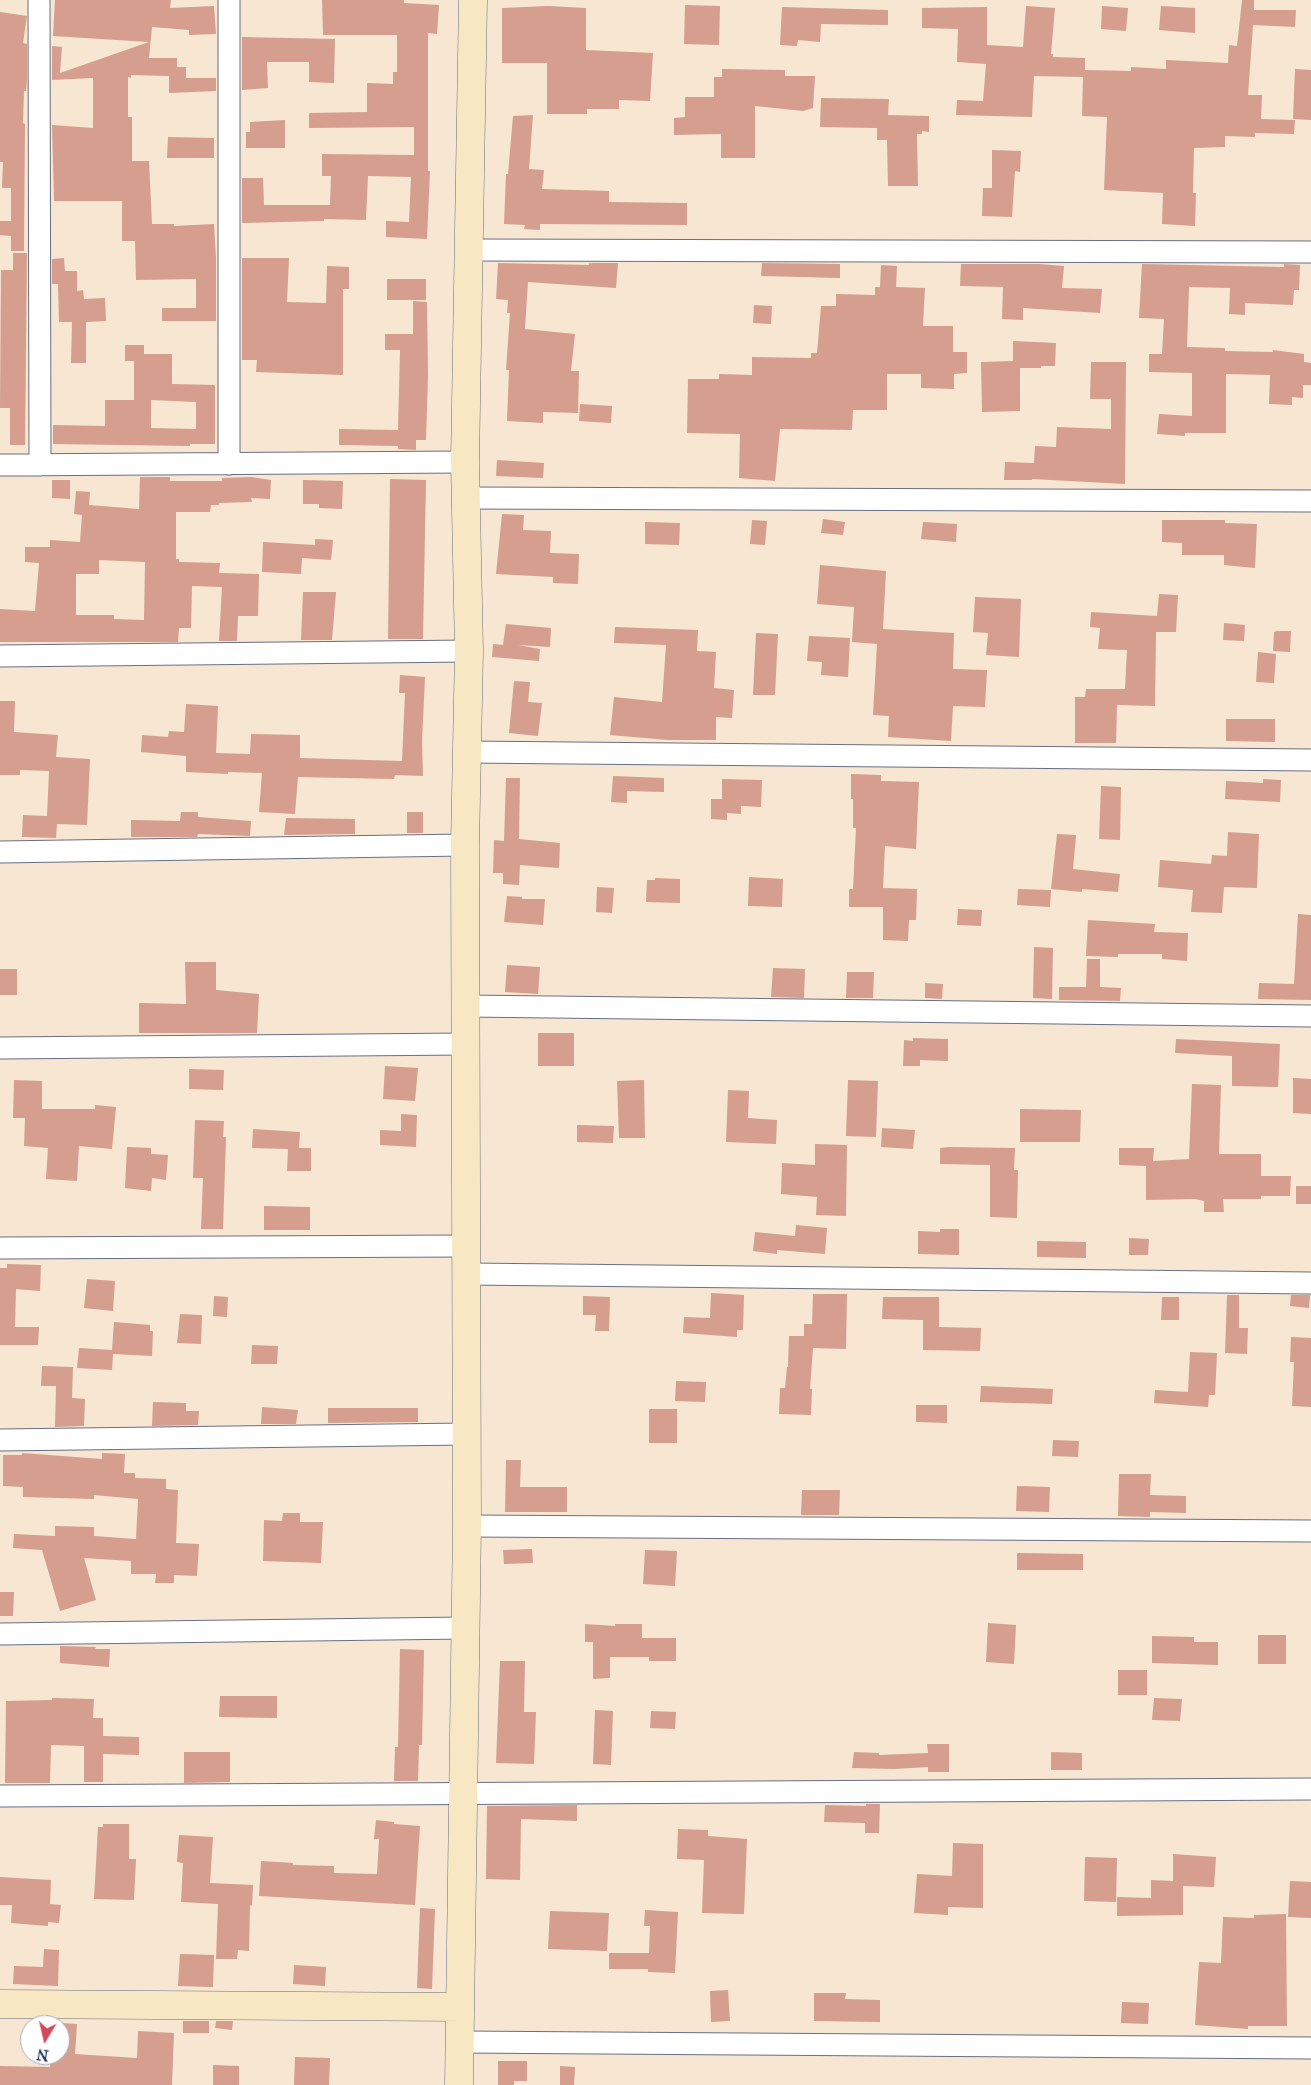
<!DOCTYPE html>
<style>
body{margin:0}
#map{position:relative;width:1311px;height:2085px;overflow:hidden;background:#f7e6d1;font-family:"IM FELL Great Primer",serif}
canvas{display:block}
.north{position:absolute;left:20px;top:2015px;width:50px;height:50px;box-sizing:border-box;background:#fff;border:1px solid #a4acbf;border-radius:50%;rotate:189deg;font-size:14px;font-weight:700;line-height:20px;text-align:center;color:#1b2f5e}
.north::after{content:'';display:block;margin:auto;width:18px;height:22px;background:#d1495b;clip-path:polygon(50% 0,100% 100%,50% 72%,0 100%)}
</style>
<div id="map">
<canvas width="1311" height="2085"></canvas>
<div class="north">N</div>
</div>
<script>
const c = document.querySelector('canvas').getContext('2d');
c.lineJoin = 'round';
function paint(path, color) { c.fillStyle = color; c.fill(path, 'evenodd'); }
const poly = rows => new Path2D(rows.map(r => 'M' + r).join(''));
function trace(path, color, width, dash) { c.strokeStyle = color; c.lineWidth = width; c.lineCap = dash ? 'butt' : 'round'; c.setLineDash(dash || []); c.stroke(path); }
paint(poly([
 [55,0,171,0,170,8,214,6,216,34,189,35,189,30,152,27,149,58,177,58,177,67,186,67,186,78,216,78,216,91,169,93,169,76,131,75,131,78,128,77,128,117,132,117,132,161,149,161,152,224,174,224,174,226,214,224,216,258,216,321,162,321,162,308,196,308,196,279,136,280,135,241,122,241,122,201,54,201,52,125,93,128,93,78,52,80,52,46,62,47,60,73,149,42,53,36],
 [322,0,404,0,404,3,439,5,437,34,428,33,428,171,430,171,427,239,386,237,386,221,409,222,411,177,368,176,366,220,324,219,324,221,242,223,242,178,263,178,264,205,330,205,331,176,322,176,322,154,414,155,414,127,309,128,309,113,367,112,367,83,393,84,393,72,397,72,397,35,323,35],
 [1242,0,1254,0,1254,10,1296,10,1295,27,1253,25,1248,95,1262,95,1261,119,1295,120,1294,134,1255,133,1255,137,1225,136,1225,147,1194,148,1193,193,1196,193,1195,226,1162,224,1163,193,1104,190,1107,117,1082,116,1083,77,1034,76,1032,117,956,115,957,100,983,101,986,64,957,62,958,29,922,28,922,8,987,7,987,45,1023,47,1026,6,1055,8,1051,54,1053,54,1053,57,1085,58,1085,70,1131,71,1131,67,1166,69,1166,60,1228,63,1229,45,1237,46],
 [685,5,720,6,719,45,684,44],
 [548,6,586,8,586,50,653,53,650,101,619,100,619,109,587,109,587,114,547,114,547,63,502,63,502,8],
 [1102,6,1128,8,1126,31,1101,29],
 [1161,6,1195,8,1195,33,1159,30],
 [782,7,888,10,888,25,821,24,820,42,798,40,797,46,780,45],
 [0,12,27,16,23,43,27,44,27,81,26,91,24,91,23,123,25,124,24,251,11,251,11,236,0,235,0,221,11,221,11,188,2,188,3,162,0,162],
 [242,37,335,39,334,83,309,82,309,62,267,62,268,88,242,90],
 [722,69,785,70,785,76,815,76,813,108,803,111,755,106,755,158,721,158,721,134,674,135,674,118,685,117,685,97,714,97,714,77,722,77],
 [1295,69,1311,70,1311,120,1293,119],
 [821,98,889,99,888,115,929,116,929,132,922,131,922,134,917,134,918,186,888,186,887,140,877,140,877,128,820,127],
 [533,115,529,169,544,170,542,189,609,191,609,202,687,203,687,225,540,224,540,230,524,229,525,225,504,224,506,174,508,174,513,116],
 [285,120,285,148,246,148,246,132,250,132,250,122],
 [168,137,214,138,214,158,167,158],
 [992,150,1021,151,1020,172,1015,171,1012,217,982,216,983,188,992,188],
 [13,253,27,253,25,445,10,445,10,408,0,408,1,270,13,270],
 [64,258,65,271,77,271,77,291,83,290,84,299,105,298,106,321,86,322,86,363,71,363,72,322,59,322,58,284,52,284,52,259],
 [242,258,289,258,287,302,326,303,327,266,349,267,349,289,343,289,343,375,256,372,257,360,242,360],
 [498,263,589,265,589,263,618,263,616,288,528,282,525,329,575,334,571,371,579,371,578,413,543,412,543,423,507,421,509,370,506,370,510,313,507,313,508,300,496,299],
 [762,263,840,264,840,278,761,276],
 [961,264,1039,264,1064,266,1062,288,1102,289,1100,313,1023,308,1023,320,1002,319,1003,287,960,286],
 [1142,264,1284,267,1284,264,1300,265,1299,290,1294,290,1293,305,1245,303,1245,315,1229,314,1230,288,1189,287,1187,347,1225,348,1225,351,1273,352,1273,350,1304,354,1304,362,1311,363,1311,385,1303,385,1303,398,1292,397,1292,405,1269,404,1270,375,1226,374,1226,433,1185,433,1185,436,1157,434,1159,414,1192,416,1192,373,1149,372,1149,354,1162,354,1164,319,1139,318],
 [881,265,897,266,896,287,925,288,923,326,953,326,953,352,967,352,967,373,954,374,954,389,921,388,921,374,887,374,887,410,853,410,852,430,780,429,775,481,739,478,740,434,687,433,688,379,719,379,719,374,752,375,752,357,811,358,811,353,817,353,821,306,836,306,836,294,875,295,875,287,880,287],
 [387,279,426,279,426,300,387,300],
 [413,301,427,302,428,376,426,440,416,440,416,450,398,449,398,446,339,445,339,429,398,430,400,350,385,350,385,334,413,334],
 [754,305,772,306,771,324,753,323],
 [1013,341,1056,343,1055,366,1041,366,1041,368,1020,368,1020,411,982,412,981,362,1013,361],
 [125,345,144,345,144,354,172,354,172,384,215,385,215,444,190,444,190,446,53,444,53,425,105,426,105,400,134,400,134,361,125,361],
 [151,400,196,402,196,429,151,428],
 [1091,362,1126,362,1125,484,1032,479,1032,480,1004,480,1005,462,1034,463,1035,446,1056,447,1057,427,1111,429,1111,399,1090,399],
 [580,404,612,406,611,423,579,421],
 [497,460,544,463,543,478,496,476],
 [140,477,170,477,170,481,222,481,222,478,251,477,271,480,270,499,251,498,252,502,219,503,219,505,211,505,210,512,176,512,176,559,179,559,179,562,220,563,219,573,259,574,258,616,238,616,237,641,219,641,222,587,192,586,191,628,179,628,178,642,0,642,0,609,35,611,39,563,25,562,25,547,50,547,50,540,80,542,82,515,74,514,76,491,90,492,89,505,139,509],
 [99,560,145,562,144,620,114,619,114,615,76,615,76,574,99,574],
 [390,479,426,480,423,639,388,639],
 [52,480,70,480,70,499,52,498],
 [303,480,343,481,342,509,319,508,319,504,303,504],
 [502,514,524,515,523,530,551,531,550,553,579,554,578,584,553,583,553,577,496,574],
 [823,519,845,522,843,535,821,533],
 [752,520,767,521,765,545,750,544],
 [1162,520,1225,520,1225,523,1257,524,1255,568,1224,565,1224,555,1182,555,1182,543,1162,542],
 [645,522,680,523,679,545,645,544],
 [923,522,957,524,956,542,921,539],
 [315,539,333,540,331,560,302,558,301,574,262,572,263,542,315,545],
 [820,565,886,571,883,629,954,633,953,669,987,670,985,707,953,706,951,741,888,737,889,716,873,715,877,644,852,642,854,607,817,604],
 [303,592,336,592,332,640,301,640],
 [1159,594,1178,595,1176,632,1156,632,1155,706,1117,705,1116,743,1075,743,1075,697,1085,697,1086,689,1125,689,1127,650,1098,649,1100,628,1090,627,1091,612,1157,616],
 [975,597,1021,599,1019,657,986,655,988,633,973,632],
 [1224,623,1245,625,1244,641,1223,640],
 [506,624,551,628,550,647,518,645,540,649,539,661,492,657,493,644,503,645],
 [615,627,698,630,697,651,716,652,714,688,734,690,732,718,716,717,716,740,668,740,610,735,614,697,662,702,666,645,614,643],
 [1277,631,1291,631,1290,652,1273,651,1274,632],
 [756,633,778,634,775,695,753,695],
 [809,636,850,638,848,677,821,675,822,662,807,661],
 [1258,652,1276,654,1274,683,1256,682],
 [400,675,425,677,422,742,423,776,395,775,394,779,298,777,295,814,259,812,262,773,228,772,228,774,186,772,186,756,141,752,142,735,168,737,169,731,184,732,186,704,218,706,216,753,250,754,251,734,300,735,300,758,402,761,405,693,399,693],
 [514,681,530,682,528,702,542,703,538,736,509,733],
 [0,701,15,701,14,732,58,735,56,757,90,759,87,825,57,824,56,838,22,837,23,815,47,816,49,771,20,770,20,775,0,775],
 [1226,719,1275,719,1275,742,1226,741],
 [851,774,881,775,881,781,919,782,916,849,885,846,883,888,917,889,916,920,909,920,908,941,883,940,883,907,849,907,849,889,853,889,856,828,853,828,853,799,851,799],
 [613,776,664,778,664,792,627,791,627,803,611,802],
 [506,778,520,778,519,839,560,843,559,868,520,865,519,885,503,884,503,873,493,873,494,840,504,841],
 [722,779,762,780,761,807,741,806,741,814,727,813,727,820,711,819,711,799,722,799],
 [1263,779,1281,780,1280,802,1225,799,1226,781,1263,783],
 [1101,786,1121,787,1120,840,1099,839],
 [181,812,198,812,198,817,251,821,250,836,198,834,197,837,131,837,131,820,180,821],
 [407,812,423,812,423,833,407,833],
 [286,818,355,819,355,834,284,835],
 [1228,832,1259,834,1257,888,1224,887,1222,913,1191,912,1193,890,1158,887,1160,860,1211,864,1212,855,1227,856],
 [1057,834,1076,835,1073,869,1120,874,1118,892,1082,889,1082,892,1051,889],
 [749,877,783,879,782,907,748,906],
 [655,878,680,879,680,903,646,902,647,880,655,880],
 [597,887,614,888,612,913,596,912],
 [1018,889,1051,890,1050,907,1017,905],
 [507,896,522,897,522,899,545,899,543,925,504,922],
 [958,909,982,910,981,926,957,925],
 [1298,914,1311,915,1311,1000,1258,999,1259,983,1294,984],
 [1088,920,1155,924,1154,932,1188,933,1187,961,1162,959,1162,954,1118,954,1118,957,1086,956],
 [1034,947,1053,948,1052,999,1033,998],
 [1087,959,1100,959,1100,987,1121,988,1120,1001,1059,1000,1059,987,1086,987],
 [185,962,216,962,216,990,259,994,257,1033,139,1033,139,1003,186,1004],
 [507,965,540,967,538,994,505,992],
 [773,968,805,969,804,998,771,997],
 [0,969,17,969,17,995,0,995],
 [847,972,874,972,873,998,846,998],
 [925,983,943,984,942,999,925,998],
 [538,1033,574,1033,574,1066,538,1066],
 [913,1038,948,1039,948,1061,920,1060,920,1066,903,1066,904,1040,913,1041],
 [1176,1039,1280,1044,1278,1087,1232,1086,1232,1056,1175,1053],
 [385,1066,418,1068,415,1101,383,1099],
 [189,1069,224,1070,223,1090,189,1089],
 [1293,1078,1311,1079,1311,1114,1293,1113],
 [14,1080,42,1081,42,1109,95,1109,95,1105,116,1107,112,1149,79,1146,77,1181,46,1179,48,1148,24,1146,25,1118,13,1118],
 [644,1080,645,1138,619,1138,617,1081],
 [848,1080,878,1081,876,1137,846,1136],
 [1192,1084,1221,1085,1219,1154,1261,1154,1261,1176,1291,1176,1290,1196,1261,1196,1261,1199,1223,1199,1224,1212,1204,1212,1204,1201,1195,1199,1146,1200,1146,1166,1119,1165,1119,1148,1154,1148,1153,1161,1189,1159],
 [728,1090,749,1091,748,1118,777,1120,776,1144,726,1142],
 [1020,1109,1081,1110,1080,1142,1020,1142],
 [401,1114,417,1115,416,1147,380,1145,380,1130,401,1131],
 [195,1120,224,1121,223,1137,226,1137,223,1229,201,1229,203,1178,193,1178],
 [577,1125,614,1126,613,1143,577,1142],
 [882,1128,915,1130,913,1149,881,1147],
 [253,1129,300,1132,299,1148,311,1148,311,1171,287,1171,288,1149,252,1148],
 [815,1144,847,1145,846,1216,816,1215,817,1197,781,1194,782,1163,815,1165],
 [127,1147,151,1148,151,1154,168,1155,166,1180,152,1178,151,1191,125,1188],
 [950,1147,1015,1148,1014,1170,1018,1170,1017,1218,990,1217,990,1165,940,1164,940,1148],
 [1296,1186,1311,1186,1311,1204,1296,1204],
 [264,1206,310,1207,310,1230,264,1230],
 [796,1225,827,1228,825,1254,777,1250,777,1254,753,1251,755,1232,795,1236],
 [940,1229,959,1229,959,1255,918,1254,918,1231,940,1232],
 [1129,1238,1149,1239,1148,1255,1129,1255],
 [1037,1241,1086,1242,1086,1258,1037,1257],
 [7,1264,41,1265,40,1291,16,1289,15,1327,39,1327,38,1345,0,1345,0,1268,7,1268],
 [87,1279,115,1281,113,1311,84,1308],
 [711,1293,744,1295,743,1330,737,1330,737,1337,683,1333,684,1317,710,1318],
 [813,1294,847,1294,846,1349,813,1348,810,1389,812,1389,811,1415,779,1414,780,1388,785,1388,787,1367,788,1367,789,1336,804,1336,804,1324,812,1324],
 [1227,1295,1239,1295,1239,1328,1248,1328,1247,1354,1225,1353],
 [1291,1295,1310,1295,1309,1308,1290,1306],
 [214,1296,228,1297,227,1317,213,1316],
 [583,1296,610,1297,609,1331,595,1331,596,1315,583,1315],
 [883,1297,939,1297,939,1327,981,1328,980,1351,923,1350,923,1320,882,1319],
 [1162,1297,1179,1297,1179,1320,1161,1320],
 [180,1314,202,1315,201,1344,177,1343],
 [114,1322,150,1325,150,1331,153,1331,152,1356,113,1354,112,1370,77,1368,79,1348,112,1350],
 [1291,1337,1311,1338,1311,1407,1292,1406,1294,1362,1290,1362],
 [252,1345,278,1346,277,1364,251,1364],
 [1190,1352,1217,1353,1215,1395,1209,1395,1208,1407,1154,1403,1155,1390,1188,1392],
 [42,1366,73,1367,72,1398,85,1399,84,1426,55,1427,56,1386,41,1386],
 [676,1381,706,1382,705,1402,675,1401],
 [981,1386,1053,1389,1052,1404,980,1402],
 [153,1402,186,1403,186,1411,199,1411,198,1425,152,1426],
 [916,1405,947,1405,947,1423,916,1422],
 [262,1407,298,1410,296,1424,261,1424],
 [328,1408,418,1408,418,1422,328,1423],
 [649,1409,677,1409,677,1443,649,1443],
 [1053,1440,1079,1441,1078,1457,1052,1456],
 [22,1453,102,1459,102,1453,125,1454,124,1473,135,1473,135,1478,166,1479,166,1489,178,1490,176,1543,199,1544,197,1576,174,1575,174,1583,155,1583,156,1574,131,1574,131,1561,84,1558,96,1600,60,1611,42,1550,13,1548,14,1534,55,1536,55,1526,94,1527,94,1536,136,1539,138,1499,94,1495,94,1499,23,1497,23,1487,3,1486,3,1455,22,1455],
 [506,1460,521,1460,520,1487,567,1487,567,1512,505,1512],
 [1119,1474,1151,1474,1150,1495,1186,1496,1186,1513,1150,1512,1150,1517,1118,1516],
 [1017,1486,1050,1487,1049,1512,1016,1511],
 [802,1490,840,1490,839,1515,801,1515],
 [283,1513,300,1513,300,1522,323,1522,321,1563,263,1561,264,1520,282,1521],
 [532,1549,533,1563,504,1564,503,1550],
 [645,1550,677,1551,675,1586,643,1584],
 [1017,1553,1083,1554,1083,1570,1017,1570],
 [0,1592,14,1592,13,1616,0,1616],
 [988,1623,1016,1625,1014,1664,986,1662],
 [585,1624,615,1626,615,1624,642,1624,642,1638,676,1638,676,1661,649,1661,649,1657,610,1657,610,1678,593,1679,593,1642,585,1642],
 [1258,1635,1286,1635,1286,1664,1258,1664],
 [1152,1636,1194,1637,1194,1642,1218,1642,1218,1665,1152,1663],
 [60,1646,96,1647,95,1649,110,1649,109,1667,60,1663],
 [400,1649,424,1650,422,1745,419,1745,418,1781,394,1781,395,1747,398,1747],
 [500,1661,525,1661,524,1712,536,1712,534,1764,496,1763],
 [1118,1670,1147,1670,1147,1695,1118,1695],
 [220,1696,277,1696,277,1718,219,1717],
 [52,1698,94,1699,93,1718,103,1718,103,1736,139,1737,139,1755,103,1754,103,1782,84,1782,84,1746,51,1745,50,1783,5,1783,6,1701,52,1700],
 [1154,1698,1182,1699,1180,1721,1152,1720],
 [595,1710,613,1711,611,1765,593,1764],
 [651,1711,676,1712,675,1729,650,1728],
 [927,1744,949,1744,949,1772,928,1772,928,1767,894,1769,852,1768,854,1752,879,1753,879,1755,928,1753],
 [184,1752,230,1752,230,1782,184,1783],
 [1051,1752,1082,1753,1082,1770,1051,1770],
 [866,1804,880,1804,879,1833,865,1833,865,1823,824,1822,825,1805,866,1806],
 [577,1805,577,1821,521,1819,520,1880,486,1879,487,1806],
 [376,1820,394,1822,394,1824,420,1826,415,1905,259,1896,261,1861,293,1863,293,1865,334,1866,334,1873,377,1874,379,1839,374,1839],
 [103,1824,129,1824,129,1859,136,1859,134,1900,94,1899,98,1827,103,1827],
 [678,1829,708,1830,708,1836,747,1839,744,1914,702,1913,704,1860,677,1859],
 [179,1835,213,1837,210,1883,253,1885,252,1906,250,1905,249,1951,238,1950,237,1959,216,1959,218,1904,181,1902,183,1863,177,1862],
 [953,1843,983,1844,983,1908,948,1907,948,1915,914,1913,917,1874,952,1876],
 [1173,1854,1216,1857,1214,1887,1183,1886,1183,1915,1117,1916,1117,1897,1151,1898,1151,1880,1173,1881],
 [1085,1857,1117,1858,1116,1902,1084,1901],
 [0,1877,51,1880,50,1904,61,1905,59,1923,48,1922,48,1926,11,1923,12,1905,0,1905],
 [1290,1881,1311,1882,1311,1918,1288,1917],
 [420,1908,435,1909,432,1989,417,1988],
 [645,1910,678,1912,675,1973,648,1972,648,1969,609,1969,609,1953,649,1953,650,1926,644,1926],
 [550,1911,609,1913,607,1951,548,1949],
 [1286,1914,1287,2026,1248,2026,1248,2029,1195,2025,1199,1962,1221,1963,1223,1917,1254,1918,1254,1915],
 [44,1949,59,1950,58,1986,13,1984,14,1966,43,1967],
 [180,1954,214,1955,213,1987,178,1986],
 [294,1965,326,1967,325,1986,293,1984],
 [728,1990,730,2021,711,2022,710,1991],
 [814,1993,846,1993,845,1999,880,2000,880,2022,814,2021],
 [1122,2002,1149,2003,1148,2024,1121,2023],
 [183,2021,209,2021,209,2033,183,2033],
 [216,2021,233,2021,232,2030,215,2028],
 [60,2023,77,2024,75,2054,137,2058,138,2031,174,2033,172,2085,0,2085,0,2066,50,2067,51,2055,60,2055],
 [295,2057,330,2058,329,2085,294,2085],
 [498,2061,527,2061,527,2081,514,2081,514,2085,498,2085],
 [213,2065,239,2066,239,2085,213,2085],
 [560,2066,575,2067,574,2085,560,2085]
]), '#d59e8e');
const street = poly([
 [39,0,40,465],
 [229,0,229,464],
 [470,250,1311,252],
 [0,465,465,462],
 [466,498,1311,501],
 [0,656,469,651],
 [467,752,1311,760],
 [0,852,465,845],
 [466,1006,1311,1016],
 [0,1048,465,1044],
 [0,1248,467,1246],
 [467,1274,1311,1283],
 [0,1440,466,1434],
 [467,1526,1311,1531],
 [0,1634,465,1628],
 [0,1796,1311,1789],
 [460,2042,1311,2048]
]);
const secondary = poly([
 [0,2004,460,2007],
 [459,2085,467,1526,465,845,469,651,465,462,473,0]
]);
trace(street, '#686f86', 23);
trace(secondary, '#686f86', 29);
trace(street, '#fff', 21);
trace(secondary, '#f7e8c3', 28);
</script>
